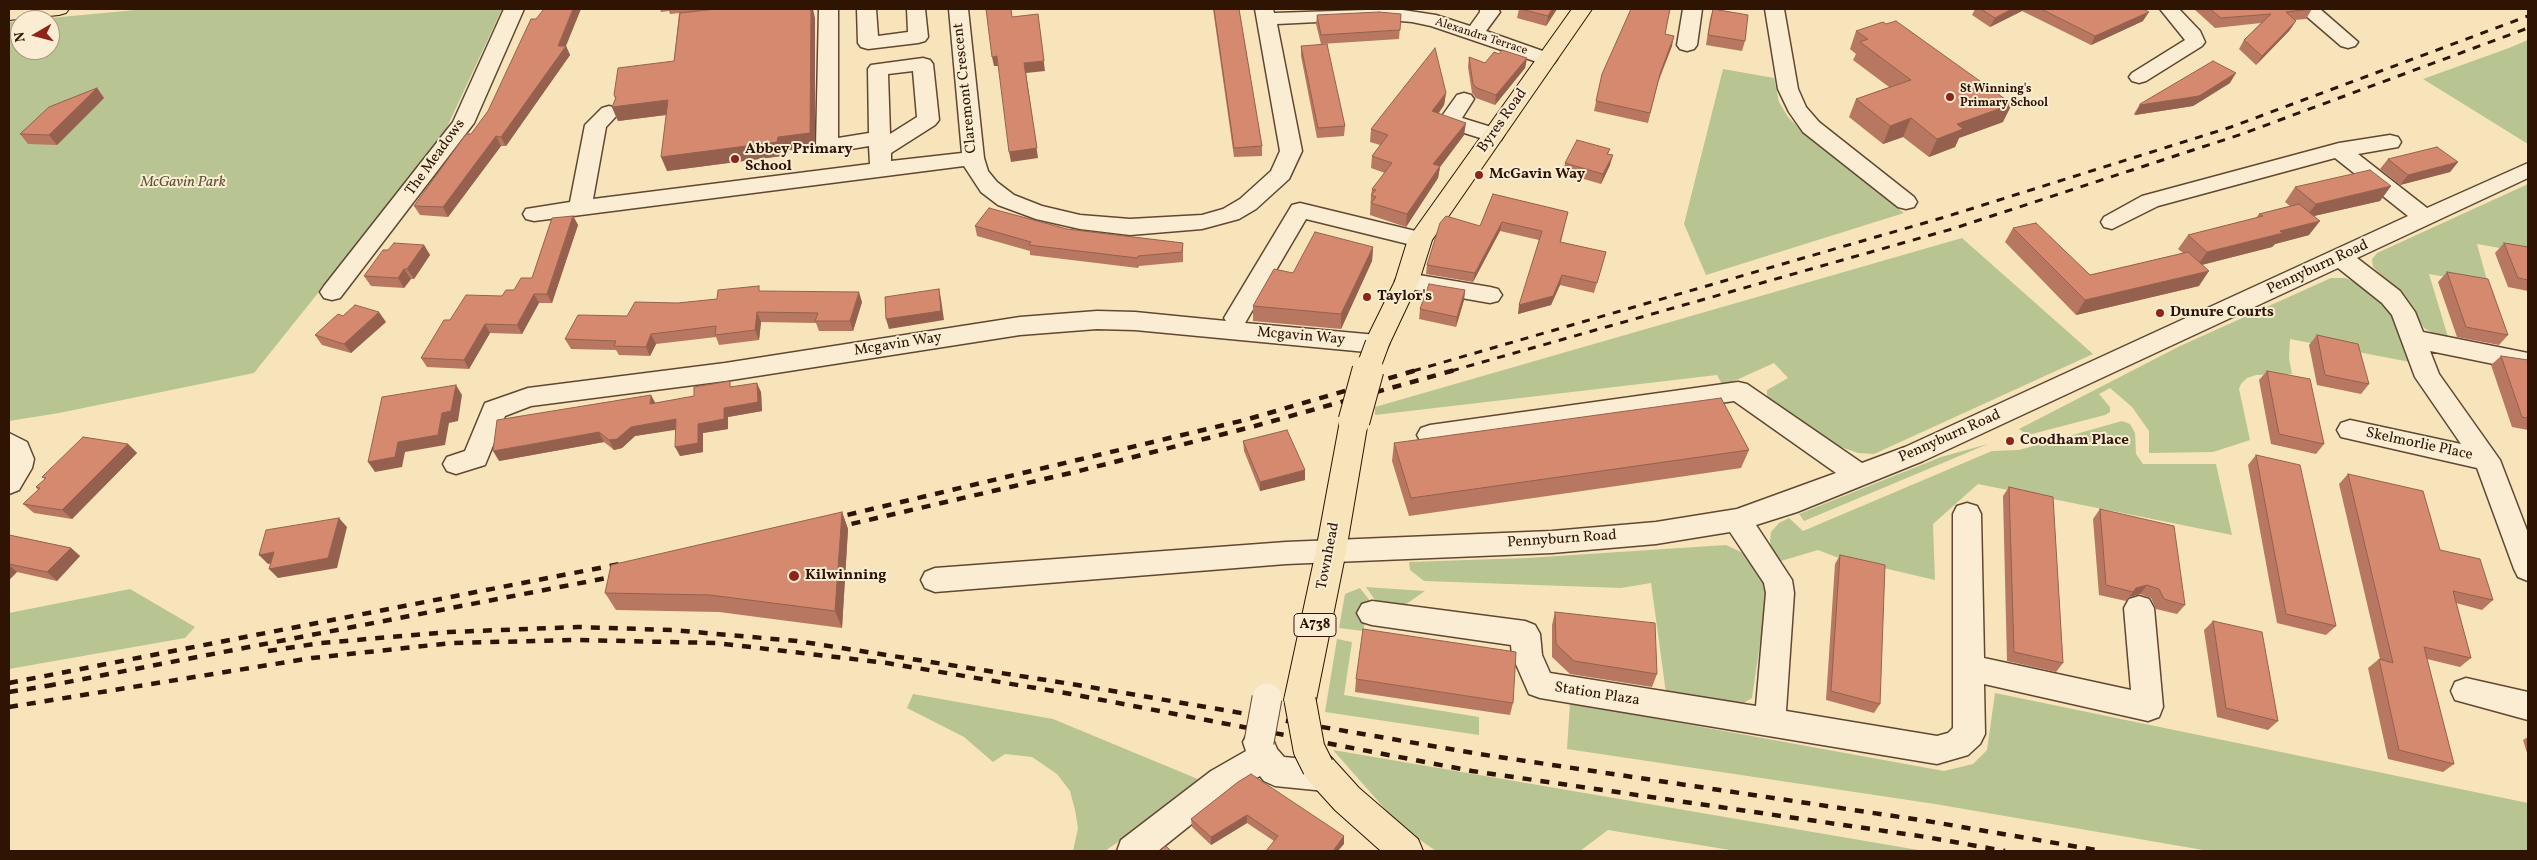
<!DOCTYPE html>
<style>
body{margin:0}
#map{position:relative;width:2537px;height:860px;overflow:hidden;background:#f7e4bb;font-family:Vollkorn,serif}
canvas{display:block}
.frame{position:absolute;inset:0;border:10px solid #2f1303;pointer-events:none}
.north{position:absolute;left:10px;top:10px;width:50px;height:50px;box-sizing:border-box;background:#faedd3;border:1px solid #a99680;border-radius:50%;rotate:262deg;font-size:14px;font-weight:700;line-height:20px;text-align:center;color:#2f1303}
.north::after{content:'';display:block;margin:auto;width:18px;height:22px;background:#8f2418;clip-path:polygon(50% 0,100% 100%,50% 72%,0 100%)}
</style>
<div id="map">
<canvas width="2537" height="860"></canvas>
<div class="frame"></div>
<div class="north">N</div>
</div>
<script>
const c = document.querySelector('canvas').getContext('2d');
c.lineJoin = 'round';
function paint(path, color) { c.fillStyle = color; c.fill(path, 'evenodd'); }
const poly = rows => new Path2D(rows.map(r => 'M' + r).join(''));
function trace(path, color, width, dash) { c.strokeStyle = color; c.lineWidth = width; c.lineCap = dash ? 'butt' : 'round'; c.setLineDash(dash || []); c.stroke(path); }
function drawText(font, color, halo, rows, align = 'center') {
  c.font = font + ' Vollkorn,serif'; c.lineWidth = 4; c.setLineDash([]); c.textBaseline = 'middle'; c.strokeStyle = halo; c.fillStyle = color; for (const [text, x, y, turn = 0] of rows) {
    c.save(); c.translate(x, y); c.rotate((+turn || 0) * Math.PI / 180); c.textAlign = isNaN(turn) ? turn : align; if (halo) c.strokeText(text, 0, 0); c.fillText(text, 0, 0); c.restore();
  }
}
paint(poly([
 [146,9,502,9,442,138,254,373,59,413,9,421,9,22,20,21,20,50,50,50,50,20,29,20],
 [2528,40,2528,144,2423,79,2509,48],
 [1723,69,1774,78,1779,102,1788,117,1801,130,1904,213,1706,275,1684,224],
 [2528,184,2528,253,2477,244,2488,284,2429,274,2448,337,2435,334,2424,328,2406,299,2373,267,2372,259,2377,253],
 [1962,238,2093,354,1874,454,1858,453,1835,445,1772,402,1767,397,1767,390,1788,378,1774,363,1723,386,1717,375,1375,415,1375,407],
 [2331,278,2345,278,2363,285,2387,306,2396,322,2410,362,2290,339,2289,358,2292,374,2256,375,2247,378,2241,384,2239,389,2250,440,2213,452,2149,453,2149,431,2132,407,2110,388,2099,394,2110,407,2110,412,2105,415,2028,435,2019,429,2180,346],
 [2122,421,2130,424,2135,433,2136,454,2143,464,2216,464,2232,535,1978,484,1933,524,1935,580,1836,557,1818,550,1781,561,1772,551,1770,542,1771,532,1779,523,1789,518,1803,531,1992,451,2019,450],
 [1988,444,1804,521,1799,514,1941,457],
 [1726,545,1741,552,1754,562,1768,589,1752,698,1740,705,1666,693,1651,583,1621,588,1424,581,1410,570,1409,562,1527,558],
 [1366,587,1425,591,1402,607,1377,603],
 [1360,588,1370,601,1363,631,1339,628,1345,594],
 [130,589,195,627,185,638,9,669,9,613],
 [1337,639,1352,642,1344,695,1479,717,1479,735,1325,712],
 [1995,693,2528,803,2528,851,2209,851,1935,804,1567,749,1570,703,1944,771,1973,764,1987,750],
 [913,694,1053,719,1205,782,1105,851,1073,851,1078,828,1075,810,1070,791,1057,774,1032,757,1005,754,993,762,964,737,907,708],
 [1333,750,1924,851,1736,851,1608,830,1580,851,1436,851,1400,826]
]), '#b8c593');
const minor = poly([
 [504,9,524,9,474,123,340,298,332,300,324,298,320,292,324,286,453,122,504,9],
 [819,9,838,9,838,138,869,133,868,69,871,65,923,58,930,60,933,64,939,120,935,125,891,153,891,161,962,153,949,9,968,9,984,158,988,171,997,182,1014,195,1042,206,1080,215,1130,219,1202,215,1223,209,1240,199,1271,171,1280,151,1255,9,1273,9,1274,13,1396,9,1436,15,1470,26,1480,12,1480,9,1498,9,1500,12,1486,31,1554,55,1557,59,1554,63,1547,65,1540,63,1431,26,1412,22,1378,19,1277,24,1302,151,1289,179,1256,209,1239,219,1202,229,1130,235,1080,229,1036,219,998,205,981,192,964,166,534,221,526,219,523,214,526,209,570,202,585,125,602,108,609,106,616,108,620,112,606,127,593,199,870,164,869,146,827,153,819,151,816,146,819,9],
 [913,71,917,117,890,134,888,74,913,71],
 [857,9,876,9,878,36,908,32,907,9,925,9,928,37,925,41,918,43,868,49,861,47,858,43,857,9],
 [1683,9,1702,9,1697,45,1694,49,1687,51,1680,49,1677,45,1683,9],
 [1765,9,1784,9,1798,89,1806,107,1819,122,1914,197,1917,202,1914,207,1906,209,1898,207,1803,132,1789,112,1778,89,1765,9],
 [2160,9,2179,9,2200,31,2205,42,2202,46,2146,81,2139,83,2132,81,2129,77,2132,73,2185,40,2160,9],
 [2298,9,2320,9,2358,42,2355,46,2348,48,2341,46,2298,9],
 [1464,93,1471,95,1474,99,1462,118,1501,130,1504,135,1501,140,1493,142,1442,126,1438,121,1442,116,1457,95,1464,93],
 [2390,135,2398,137,2401,142,2398,147,2358,154,2427,208,2528,163,2528,178,2357,258,2400,291,2415,312,2423,332,2528,353,2528,371,2430,351,2439,374,2500,460,2528,533,2528,581,2518,577,2514,569,2477,468,2341,437,2337,430,2341,423,2350,420,2461,444,2415,377,2392,315,2382,303,2338,268,1923,461,1797,512,1756,525,1792,580,1794,593,1786,711,1937,736,1948,733,1953,728,1953,514,1957,506,1967,503,1977,506,1981,514,1984,658,2131,690,2124,608,2129,599,2139,596,2149,599,2154,608,2163,707,2159,717,2148,721,1984,684,1985,734,1980,744,1968,755,1937,764,1540,698,1529,694,1512,655,1511,645,1372,625,1362,622,1357,613,1362,604,1372,601,1525,621,1535,625,1540,634,1542,655,1550,673,1756,706,1766,593,1764,583,1730,532,1656,544,1552,553,1286,564,935,592,925,588,921,580,925,572,935,568,1286,542,1552,531,1656,522,1737,509,1836,473,1734,401,1430,445,1421,442,1417,435,1421,428,1430,425,1738,382,1747,384,1862,463,1905,447,2408,216,2335,158,2158,206,2112,229,2104,227,2101,222,2104,217,2142,196,2339,143,2390,135],
 [1300,203,1428,234,1432,239,1428,244,1420,247,1306,219,1245,323,1377,335,1386,338,1389,344,1386,350,1377,353,1135,330,1097,329,1020,335,725,381,531,406,505,416,485,465,456,474,447,471,443,464,447,457,465,451,485,403,528,388,725,363,1020,317,1097,311,1135,312,1226,321,1224,318,1289,210,1292,205,1300,203],
 [1407,273,1490,287,1498,289,1502,295,1498,301,1490,303,1399,287,1395,281,1399,275,1407,273],
 [9,433,27,442,34,459,32,468,19,490,9,494,9,433],
 [2466,678,2528,692,2528,720,2455,700,2451,691,2455,682,2466,678],
 [1259,728,1270,732,1277,749,1284,757,1325,761,1336,766,1341,776,1336,786,1325,791,1275,786,1264,781,1260,776,1233,791,1158,851,1117,851,1121,840,1211,771,1246,751,1243,742,1248,732,1259,728]
]);
const highway = poly([
 [9,9,69,9,66,13,59,15,9,20,9,9],
 [1572,9,1592,9,1432,240,1419,281,1386,351,1377,353,1368,351,1364,344,1395,281,1408,239,1572,9],
 [1354,411,1364,414,1368,421,1346,551,1316,700,1311,710,1300,714,1289,710,1284,700,1316,551,1340,421,1344,414,1354,411],
 [1318,752,1330,756,1359,788,1418,839,1423,851,1381,851,1335,810,1306,778,1301,767,1306,756,1318,752]
]);
trace(minor, '#614731', 3);
trace(highway, '#2f1303', 2);
paint(minor, '#faedd3');
paint(highway, '#f7e4bb');
trace(poly([
 [1413,371,1945,217,2231,127,2528,16],
 [1451,371,1952,229,2242,134,2528,28]
]), '#2f1303', 3, [8, 8]);
trace(poly([
 [830,519,1245,420,1417,370],
 [834,528,1079,471,1255,426,1455,370],
 [268,651,321,643,449,632,578,627,672,630,797,641,1084,686,1479,754,1927,821,2102,851],
 [9,683,625,563],
 [47,686,622,575],
 [9,692,53,685],
 [9,707,312,658,452,643,576,640,716,643,887,663,1071,694,1472,771,1926,837,2005,851]
]), '#2f1303', 4.5, [9, 9]);
const minorBridge = poly([
 [1259,742,1267,698]
]);
const highwayBridgeFar1 = poly([
 [1367,371,1377,344]
]);
const highwayBridge = poly([
 [1354,421,1368,370],
 [1300,700,1309,749,1318,767]
]);
trace(minorBridge, '#614731', 31, []);
trace(highwayBridgeFar1, '#2f1303', 25, []);
trace(highwayBridge, '#2f1303', 33, []);
trace(minorBridge, '#faedd3', 29);
trace(highwayBridgeFar1, '#f7e4bb', 23);
trace(highwayBridge, '#f7e4bb', 31);
paint(poly([
 [660,9,702,9,701,11,815,18,815,147,782,151,782,156,667,171,666,115,618,121,612,107,615,99,614,95,674,61,679,13,670,14,669,11,661,12],
 [1213,9,1239,9,1262,146,1262,156,1234,157],
 [1313,9,1362,9,1313,10],
 [1519,9,1557,9,1546,26,1517,18],
 [1713,9,1745,41,1742,51,1706,45,1710,19],
 [1975,9,2143,9,2143,21,2091,45,2022,11,1990,27,1972,15],
 [2194,9,2312,9,2306,19,2294,20,2296,21,2289,31,2256,65,2239,49,2244,40,2261,23,2215,28],
 [1401,14,1399,39,1321,44,1316,24,1317,15],
 [1856,31,2003,122,1959,138,1955,147,1929,157,1903,137,1883,144,1849,117,1856,99,1889,87,1853,60,1856,54,1850,49],
 [1665,34,1672,46,1658,83,1648,123,1594,111,1602,74],
 [566,46,570,55,506,146,501,146,448,217,420,215,414,206,471,134],
 [1301,46,1345,126,1344,136,1317,138,1301,56],
 [1499,54,1527,58,1525,68,1495,105,1476,98,1472,93,1468,67,1469,57,1485,63],
 [2230,83,2193,106,2135,115,2134,114,2140,104],
 [97,88,104,98,57,145,28,144,20,134],
 [1446,93,1444,105,1439,113,1464,135,1440,167,1438,178,1406,227,1370,215,1371,195,1372,189,1385,173,1371,168,1372,156,1380,145,1370,142,1371,129],
 [1610,149,1608,154,1610,165,1601,184,1563,173,1565,163],
 [2388,159,2458,162,2450,172,2400,185,2380,169],
 [2391,186,2380,201,2314,216,2309,235,2275,244,2272,247,2202,265,2199,286,2076,315,2005,242,2013,228,2090,275,2183,253,2178,249,2188,235,2256,218,2259,214,2290,206,2285,202,2295,187],
 [1493,194,1568,212,1561,242,1606,252,1594,293,1560,285,1551,305,1518,314,1539,240,1500,231,1473,282,1426,274,1427,265,1480,226],
 [573,216,578,225,552,303,539,303,522,334,490,333,469,369,427,367,421,358,450,320,514,290,532,278],
 [975,226,1067,229,1183,243,1183,262,1139,266,1138,268,1030,255,1030,251,977,236],
 [2504,243,2528,247,2528,291,2508,287,2495,253],
 [424,245,430,255,414,279,411,279,404,288,371,286,364,276,388,250],
 [1373,247,1372,261,1341,329,1253,321,1253,306,1293,273],
 [2447,272,2508,335,2499,345,2457,337,2438,282],
 [1465,290,1464,300,1456,327,1419,319,1420,309],
 [761,291,862,302,853,331,819,331,816,323,761,322,759,340,719,345,716,337,656,344,650,356,619,355,616,350,571,349,565,339,627,316,678,303,717,299],
 [386,322,351,353,322,345,315,335],
 [2317,335,2369,384,2361,394,2317,385,2309,345],
 [2501,356,2528,360,2528,430,2512,427,2491,365],
 [2267,371,2324,444,2316,454,2271,444,2259,380],
 [733,387,761,392,762,411,728,417,728,429,703,433,703,452,680,456,676,429,635,436,622,448,614,450,604,442,499,461,655,403,694,396],
 [1243,441,1305,470,1305,480,1260,491,1244,451],
 [1394,443,1749,450,1741,468,1409,516,1392,461],
 [128,444,137,453,72,519,34,513,23,504,38,490,36,487,45,479,42,477],
 [2256,455,2336,626,2326,635,2277,623,2248,465],
 [2348,474,2440,550,2493,600,2482,610,2456,603,2471,658,2460,667,2427,659,2454,764,2443,772,2388,759,2368,668,2379,659,2380,659,2339,484],
 [2009,487,2063,663,2056,672,2007,661,2003,496],
 [2100,509,2185,605,2177,614,2156,609,2151,598,2140,594,2129,597,2126,601,2099,595,2093,519],
 [842,512,848,529,842,628,719,612,616,610,605,593],
 [9,535,71,548,80,556,57,581,17,572,9,580],
 [1840,555,1880,704,1874,713,1826,700,1835,564],
 [1555,612,1657,674,1652,687,1570,674,1552,657,1552,625],
 [2213,621,2278,721,2268,730,2217,717,2204,630],
 [1356,679,1513,703,1510,715,1355,692],
 [2528,737,2528,756,2523,740],
 [1238,782,1344,836,1344,844,1274,841,1247,823,1211,845,1192,827,1191,819]
]), '#b77760');
paint(poly([
 [573,9,581,9,566,46,570,55,506,146,501,137,558,46],
 [811,9,813,9,815,18,815,147,782,151,782,156,667,171,661,157,778,137],
 [1552,9,1557,9,1546,26,1548,16],
 [2012,9,2023,9,2022,11,1990,27,1995,18],
 [2149,12,2143,21,2091,45,2095,36],
 [1038,14,1045,71,1026,73,1038,158,1011,162,1009,152,1024,63],
 [2296,21,2289,31,2256,65,2262,56],
 [1674,36,1672,46,1657,83,1660,74],
 [997,56,998,66,994,66,992,57],
 [1527,58,1525,68,1495,105,1496,95],
 [2236,73,2230,83,2193,106,2135,115,2140,105],
 [97,88,104,98,57,145,49,135],
 [1446,93,1444,105,1431,123,1432,111],
 [668,100,673,114,618,121,612,107],
 [2012,104,2003,122,1959,138,1955,147,1929,157,1937,139,1957,124],
 [1911,118,1903,137,1883,144,1890,126],
 [1466,123,1464,135,1440,167,1438,178,1406,227,1407,214,1433,164],
 [496,136,501,146,448,217,443,207],
 [1613,155,1610,165,1601,184,1603,174],
 [2458,162,2450,172,2400,185,2408,175],
 [2391,186,2380,201,2305,218,2316,204],
 [573,216,578,225,552,303,547,294],
 [2320,221,2309,235,2275,244,2272,247,2197,266,2207,252,2280,231],
 [1502,222,1500,231,1473,282,1475,273],
 [424,245,430,255,414,279,407,269],
 [1373,247,1372,261,1341,329,1341,314],
 [404,269,411,279,404,288,398,278],
 [2209,271,2199,286,2076,315,2085,300],
 [1562,275,1560,285,1551,305,1518,314,1519,305],
 [939,289,941,299,944,320,889,329,886,319],
 [1465,290,1464,300,1456,327,1457,317],
 [859,292,862,302,853,331,850,321],
 [534,294,539,303,522,334,517,325],
 [379,312,386,322,351,353,344,344],
 [757,312,761,322,759,340,755,330],
 [485,324,490,333,469,369,464,360],
 [651,334,656,344,650,356,646,347],
 [757,383,761,392,762,411,728,417,728,429,703,433,703,452,680,456,675,447,698,424,724,408],
 [456,385,462,395,458,421,449,423,445,445,405,452,402,467,375,472,368,462,442,413],
 [651,395,656,404,650,404],
 [676,419,681,429,635,436,622,448,614,450,609,440,631,427],
 [599,432,604,442,499,461,493,451],
 [128,444,137,453,72,519,62,510],
 [1305,470,1305,480,1260,491,1260,482],
 [842,512,848,529,842,628,835,611],
 [339,518,347,527,337,568,278,578,269,569],
 [71,548,80,556,57,581,47,572],
 [274,552,282,562,268,564,259,555],
 [9,565,17,572,9,580],
 [2147,585,2140,594,2129,597,2136,588],
 [1247,815,1247,823,1211,845,1211,837],
 [1344,836,1344,844,1338,851,1333,851]
]), '#95614e');
const building = poly([
 [544,9,573,9,558,46,566,46,501,137,496,136,443,207,414,206,466,134,471,134,488,111,531,19,536,19,544,9],
 [717,9,811,9,810,133,778,137,777,142,661,157,668,100,612,107,616,98,614,95,618,68,674,61,680,13,717,9],
 [986,9,1011,9,1012,17,1038,14,1044,61,1024,63,1037,148,1009,152,997,56,992,57,986,9],
 [1214,9,1239,9,1262,146,1234,148,1214,9],
 [1521,9,1552,9,1548,16,1521,9],
 [1631,9,1670,9,1665,34,1674,36,1660,74,1650,113,1596,101,1602,74,1631,9],
 [1713,9,1748,15,1745,41,1708,35,1713,9],
 [1981,9,2012,9,1995,18,1981,9],
 [2041,9,2143,9,2149,12,2095,36,2041,9],
 [2210,9,2312,9,2286,12,2296,21,2262,56,2244,40,2271,14,2221,18,2210,9],
 [1379,12,1401,14,1400,30,1321,35,1317,15,1379,12],
 [1896,21,2012,104,1957,124,1963,129,1937,139,1911,118,1890,126,1856,99,1911,80,1860,42,1868,39,1856,31,1883,22,1886,24,1896,21],
 [1327,44,1345,126,1318,128,1301,46,1327,44],
 [1435,48,1446,93,1432,111,1466,123,1433,164,1440,166,1407,214,1371,203,1376,197,1371,195,1376,190,1372,189,1392,163,1372,156,1388,135,1371,129,1435,48],
 [1502,50,1527,58,1496,95,1477,88,1473,84,1469,57,1485,63,1494,52,1499,54,1502,50],
 [2213,61,2236,73,2199,96,2140,105,2140,104,2213,61],
 [97,88,49,135,20,134,49,107,97,88],
 [1577,140,1610,149,1607,154,1613,155,1603,174,1565,163,1577,140],
 [2437,147,2458,162,2408,175,2388,159,2437,147],
 [2370,170,2391,186,2316,204,2295,187,2370,170],
 [1493,194,1568,212,1560,242,1606,252,1597,283,1562,275,1553,296,1519,305,1542,231,1502,222,1475,273,1427,265,1440,223,1446,216,1480,226,1493,194],
 [2299,204,2320,221,2280,231,2283,233,2207,252,2188,235,2263,216,2259,214,2299,204],
 [989,208,1067,229,1183,243,1182,252,1138,256,1137,258,1029,245,1031,242,975,226,989,208],
 [573,216,547,294,534,294,517,325,485,324,464,360,421,358,444,320,450,320,466,295,502,296,506,290,514,290,521,278,532,278,552,218,573,216],
 [2036,223,2090,275,2188,252,2209,271,2085,300,2013,228,2036,223],
 [1315,232,1373,247,1341,314,1253,306,1274,269,1293,273,1315,232],
 [394,243,424,245,407,269,404,269,398,278,364,276,383,250,388,250,394,243],
 [2504,243,2528,247,2528,280,2518,278,2504,243],
 [2447,272,2488,279,2508,335,2466,327,2447,272],
 [1429,284,1465,290,1457,317,1420,309,1429,284],
 [759,286,759,291,859,292,850,321,815,321,818,313,757,312,755,330,715,335,716,326,651,334,646,347,614,346,616,341,565,339,578,315,627,316,635,302,678,303,717,299,718,290,759,286],
 [939,289,941,311,886,319,885,297,939,289],
 [355,305,379,312,344,344,315,335,338,314,343,316,355,305],
 [2317,335,2358,344,2369,384,2325,375,2317,335],
 [2501,356,2528,360,2528,418,2522,417,2501,356],
 [2267,371,2310,379,2324,444,2279,434,2267,371],
 [730,381,730,387,757,383,758,402,724,408,724,419,698,424,698,443,675,447,676,419,631,427,617,439,609,440,599,432,493,451,497,420,651,395,650,404,694,396,694,387,730,381],
 [456,385,451,411,442,413,438,435,398,442,395,457,368,462,382,397,456,385],
 [1721,398,1749,450,1411,498,1394,443,1721,398],
 [1287,430,1305,470,1260,482,1243,441,1287,430],
 [83,437,128,444,62,510,23,504,40,488,36,487,46,478,42,477,83,437],
 [2256,455,2300,465,2336,626,2286,614,2256,455],
 [2348,474,2423,491,2440,550,2480,559,2493,600,2453,591,2471,658,2424,647,2454,764,2399,750,2379,659,2393,663,2348,474],
 [2009,487,2053,497,2063,663,2014,652,2009,487],
 [2100,509,2174,526,2185,605,2164,599,2159,589,2147,585,2136,588,2133,592,2106,585,2100,509],
 [842,512,835,611,710,595,605,593,611,565,842,512],
 [339,518,328,558,269,569,274,552,259,555,266,530,339,518],
 [9,535,71,548,47,572,9,564,9,535],
 [1840,555,1885,565,1880,704,1831,691,1840,555],
 [1555,612,1655,623,1657,674,1574,661,1556,644,1555,612],
 [2213,621,2262,632,2278,721,2226,708,2213,621],
 [1363,629,1516,652,1513,703,1356,679,1363,629],
 [1251,774,1344,836,1333,851,1266,851,1278,836,1247,815,1211,837,1191,819,1238,782,1251,774],
 [1166,846,1171,851,1159,851,1166,846]
]);
paint(building, '#d58a70');
trace(building, '#95614e', 1);
for (const [x, y, r, color] of [
 [1950,97,5,"#8f2418"],
 [735,159,5,"#8f2418"],
 [1479,175,5,"#8f2418"],
 [1367,297,5,"#8f2418"],
 [2160,313,5,"#8f2418"],
 [2010,441,5,"#8f2418"],
 [794,576,6,"#8f2418"]
]) { const dot = new Path2D(); dot.arc(x, y, r, 0, 2 * Math.PI); c.fillStyle = color; c.fill(dot); trace(dot, '#faedd3', 2); }
drawText('12px', '#2f1303', '#faedd3', [
 ["Alexandra Terrace",1481,37,18]
]);
drawText('bold 12px', '#2f1303', '#faedd3', [
 ["St Winning's",1960,90],
 ["Primary School",1960,104]
], 'left');
for (const [x, y, w] of [
 [1315,625,42]
]) { const box = new Path2D(); box.roundRect(x - w / 2, y - 11.5, w, 23, 4); c.fillStyle = '#faedd3'; c.fill(box); trace(box, '#2f1303', 1); }
drawText('bold 14px', '#2f1303', null, [
 ["A738",1315,625]
]);
drawText('15px', '#2f1303', '#faedd3', [
 ["Claremont Crescent",966,88,-96],
 ["Byres Road",1503,121,-55],
 ["The Meadows",436,158,-54],
 ["Pennyburn Road",2318,268,-25],
 ["Mcgavin Way",1301,337,5],
 ["Mcgavin Way",898,345,-9],
 ["Pennyburn Road",1950,437,-24],
 ["Skelmorlie Place",2419,445,12],
 ["Pennyburn Road",1562,540,-4],
 ["Townhead",1329,556,-79],
 ["Station Plaza",1597,695,9]
]);
drawText('bold 15px', '#2f1303', '#faedd3', [
 ["Abbey Primary",745,150],
 ["School",745,167],
 ["McGavin Way",1489,175],
 ["Taylor's",1377,297],
 ["Dunure Courts",2170,313],
 ["Coodham Place",2020,441],
 ["Kilwinning",805,576]
], 'left');
drawText('italic 15px', '#5f5135', '#faedd3', [
 ["McGavin Park",183,183]
]);
</script>
